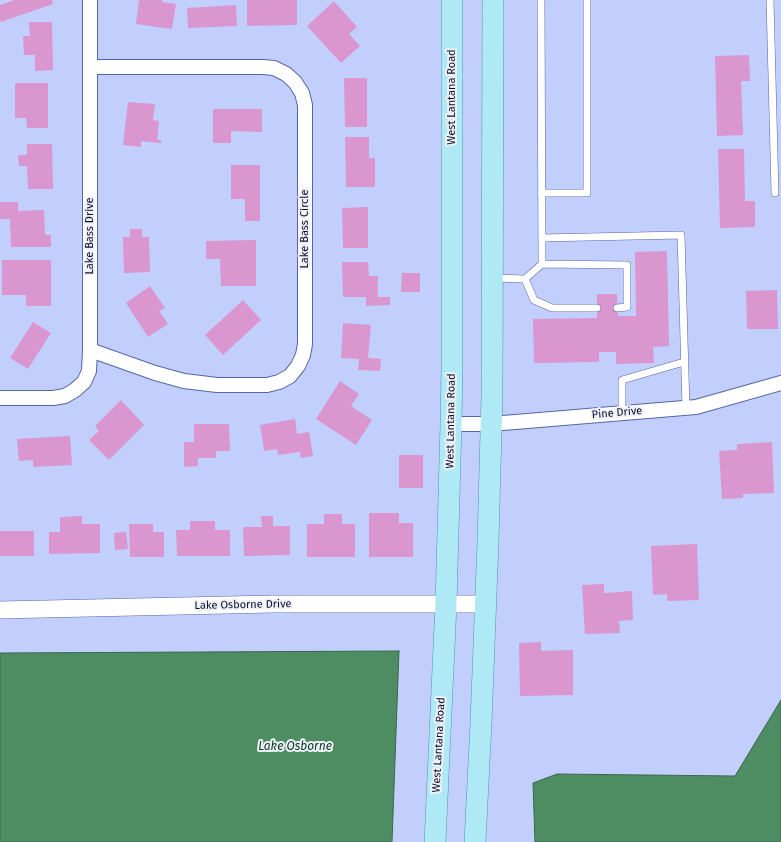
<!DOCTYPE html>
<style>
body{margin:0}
canvas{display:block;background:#c2cffc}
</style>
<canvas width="781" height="842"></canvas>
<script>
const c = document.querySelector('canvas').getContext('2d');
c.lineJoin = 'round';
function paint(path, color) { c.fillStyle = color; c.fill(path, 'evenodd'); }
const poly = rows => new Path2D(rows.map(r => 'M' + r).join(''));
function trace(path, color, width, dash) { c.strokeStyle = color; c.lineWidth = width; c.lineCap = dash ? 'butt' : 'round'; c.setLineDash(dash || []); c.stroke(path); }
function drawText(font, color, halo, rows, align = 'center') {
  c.font = font + ' "Fira Sans",sans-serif'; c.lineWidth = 4; c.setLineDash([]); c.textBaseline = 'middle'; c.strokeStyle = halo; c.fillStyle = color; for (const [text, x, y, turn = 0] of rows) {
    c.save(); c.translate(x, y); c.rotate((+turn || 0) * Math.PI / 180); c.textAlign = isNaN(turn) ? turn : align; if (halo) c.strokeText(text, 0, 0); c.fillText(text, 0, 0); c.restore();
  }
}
const water = poly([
 [399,651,392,842,0,842,0,653,399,651],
 [781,700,781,842,535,842,533,783,557,774,735,776,781,700]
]);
paint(water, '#4e8d62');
trace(water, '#3a6751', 1);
paint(poly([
 [14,0,52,0,53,4,1,22,0,19,0,5],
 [139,0,162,0,162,2,176,4,172,29,136,24],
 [247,0,297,0,297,25,247,26],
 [334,1,357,27,349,34,360,46,341,63,307,26],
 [236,5,237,26,188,28,187,8],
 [29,22,52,22,53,70,35,71,35,55,24,55,23,36,30,36],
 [749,55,750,81,741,81,743,135,717,136,715,56],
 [344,78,367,78,367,127,345,127],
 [15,83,48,83,48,128,27,128,26,118,15,118],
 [128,102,155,104,153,120,159,121,157,140,161,140,161,143,141,141,141,147,123,145],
 [213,109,262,109,262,132,231,131,231,143,213,143],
 [345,137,369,137,369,158,375,158,375,187,346,187],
 [27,144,52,144,53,189,28,189,27,166,19,166,18,155,27,155],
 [718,149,744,149,745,201,755,201,755,227,720,228],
 [231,165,260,165,260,221,245,221,245,199,231,199],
 [0,202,18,202,18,211,44,210,45,235,51,235,51,247,11,247,10,219,0,219],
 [368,207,368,248,343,248,342,208],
 [130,229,142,229,142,237,149,237,150,272,124,273,123,237,130,237],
 [256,240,256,286,221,286,220,259,206,259,206,241],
 [667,251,669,346,653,347,654,363,616,364,616,352,599,352,599,362,534,363,533,319,597,318,597,294,617,294,618,316,636,316,635,252],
 [2,260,51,260,51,306,26,306,26,295,2,295],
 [342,262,368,262,369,276,378,276,378,297,390,297,390,305,366,306,366,297,343,297],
 [402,273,420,273,420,292,401,292],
 [150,286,165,308,159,311,168,324,148,337,126,303],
 [777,290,778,329,747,329,746,291],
 [243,300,261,320,223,355,205,335],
 [33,322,51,333,28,369,10,358],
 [343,323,371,325,368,358,381,359,380,371,358,370,359,359,341,358],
 [340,381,359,394,351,406,372,420,356,445,316,419],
 [121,400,144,425,109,460,89,440,99,431,95,426],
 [295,419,297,434,309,432,313,456,301,458,300,452,278,455,277,449,264,451,260,425],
 [194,424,229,424,230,451,216,451,216,458,198,458,198,466,184,467,184,442,194,442],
 [70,436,72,465,33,467,33,460,19,461,17,439],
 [772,442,774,493,743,494,743,498,722,499,719,451,737,450,737,444],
 [399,455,423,455,423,488,399,488],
 [369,513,399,513,399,523,413,523,413,557,369,557],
 [324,514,342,514,342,524,355,524,355,557,307,557,307,524,324,524],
 [82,516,82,524,100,524,100,553,49,554,49,532,60,532,60,517],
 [261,516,273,516,273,526,290,526,290,555,244,556,243,527,262,527],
 [190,521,215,521,215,530,230,530,230,556,177,556,176,530,190,530],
 [129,524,153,524,153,532,164,532,164,557,130,557],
 [0,531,34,531,34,556,0,556],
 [126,532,128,549,115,550,114,533],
 [697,544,699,600,667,601,667,594,653,595,651,546],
 [604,584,604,593,632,591,633,620,619,621,620,633,585,634,582,585],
 [541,642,541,651,573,650,573,695,520,696,519,643]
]), '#da96ce');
const service = poly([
 [541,0,542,264,627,265,627,307,617,308],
 [770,0,775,193],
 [541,193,587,193,587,0],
 [542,238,681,235,686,408],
 [495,278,525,279,534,300,552,308,597,308],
 [525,279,542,264],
 [622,413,622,380,684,362]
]);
const minor = poly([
 [90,67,263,67,274,68,286,74,295,82,302,93,305,105,305,344,303,355,298,366,290,376,279,382,267,385,217,385,184,381,155,373,90,350],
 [0,398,53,398,65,396,75,390,84,382,89,371,90,350,90,0],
 [451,424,491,424,696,407,781,383]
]);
const tertiary = poly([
 [0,610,272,604,486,604]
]);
const primary = poly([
 [435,842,446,604,451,424,452,367,452,0],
 [475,842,481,723,488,542,492,396,493,0]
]);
trace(service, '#5665a9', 8);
trace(minor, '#5665a9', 16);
trace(tertiary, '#5665a9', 18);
trace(primary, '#5293aa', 22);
trace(service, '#fff', 7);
trace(minor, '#fff', 14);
trace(tertiary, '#fff', 17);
trace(primary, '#aee9f5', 21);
drawText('11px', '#0a0e29', '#eff1f9', [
 ["West Lantana Road",452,97,-90],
 ["Lake Bass Circle",305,229,-90],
 ["Lake Bass Drive",90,236,-90],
 ["Pine Drive",617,413,-5],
 ["West Lantana Road",451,421,-89],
 ["Lake Osborne Drive",243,605,-1],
 ["West Lantana Road",439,745,-87]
]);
drawText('italic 12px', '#03381a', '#eff1f9', [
 ["Lake Osborne",295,747]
]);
</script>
